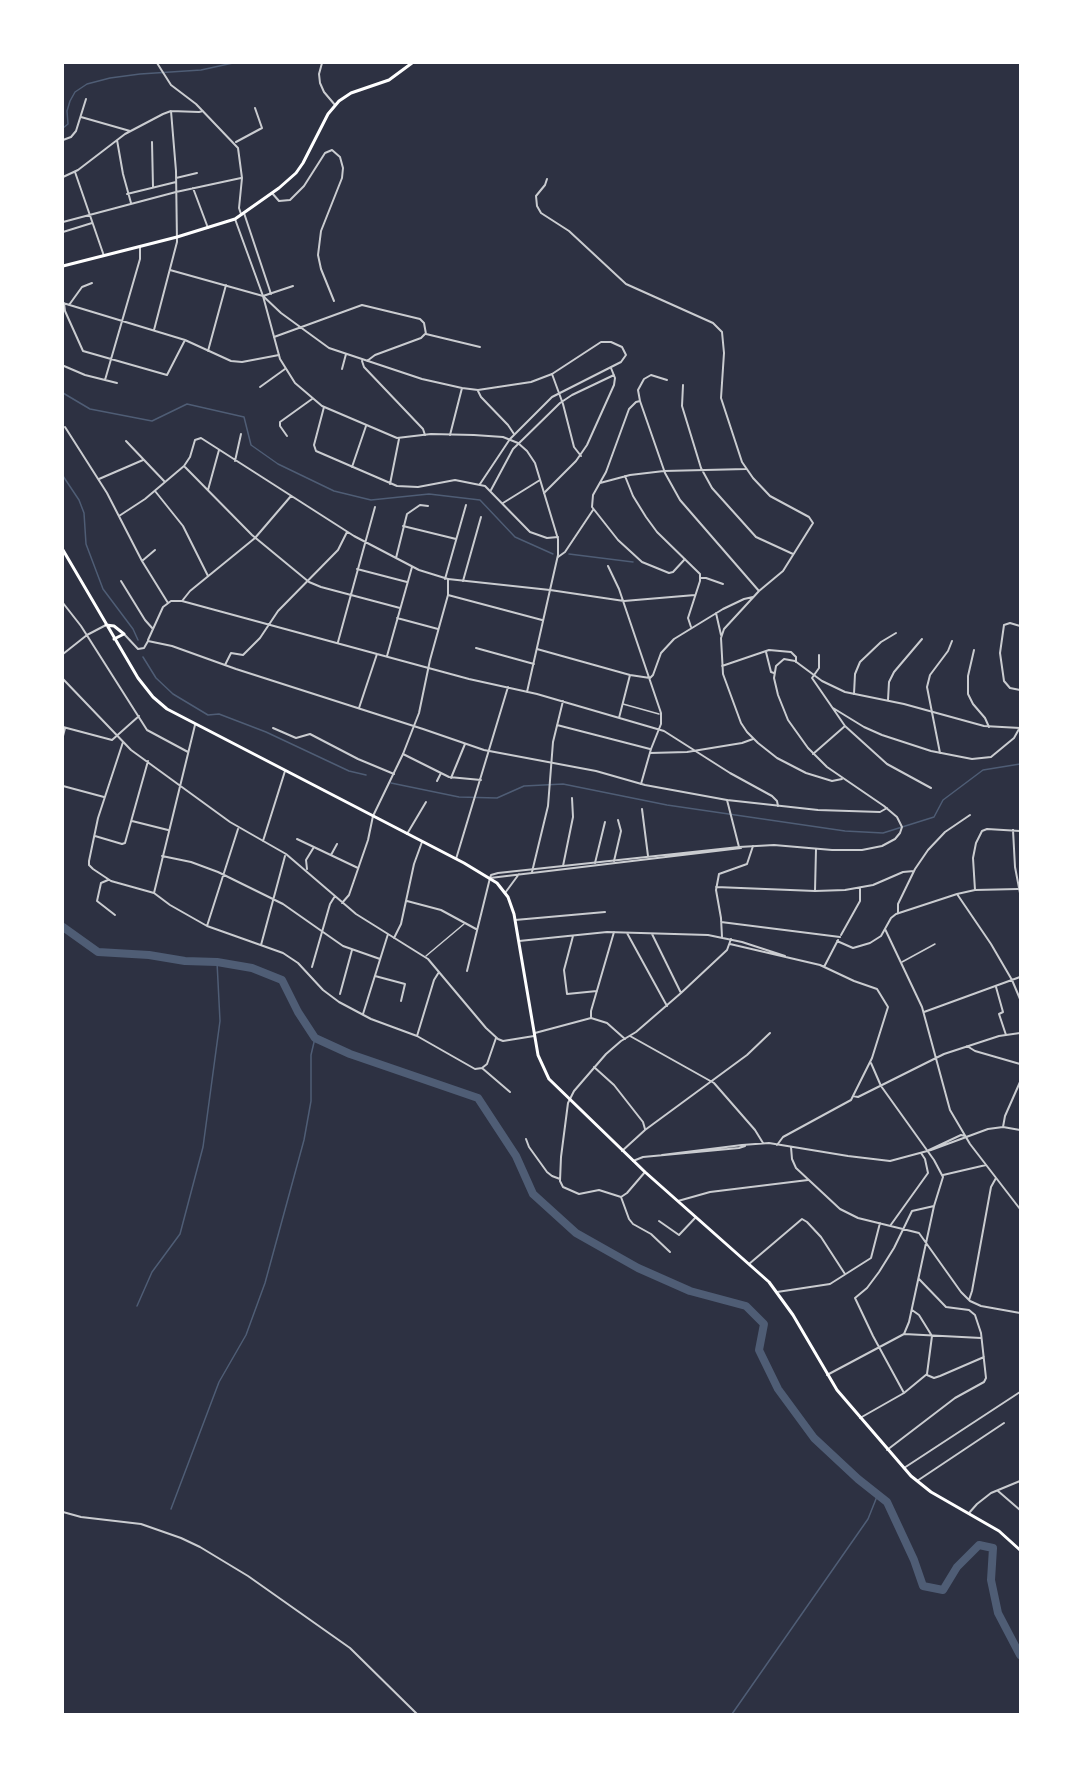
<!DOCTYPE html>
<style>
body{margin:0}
#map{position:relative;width:1083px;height:1777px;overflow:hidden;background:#2d3142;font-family:"Noto Serif",serif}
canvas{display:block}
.frame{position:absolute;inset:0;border:64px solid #fff;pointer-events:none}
</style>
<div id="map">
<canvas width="1083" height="1777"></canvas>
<div class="frame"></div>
</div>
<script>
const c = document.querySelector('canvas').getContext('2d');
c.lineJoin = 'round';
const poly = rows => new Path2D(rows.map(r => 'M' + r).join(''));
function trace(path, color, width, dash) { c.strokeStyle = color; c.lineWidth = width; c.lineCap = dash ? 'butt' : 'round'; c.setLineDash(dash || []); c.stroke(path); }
trace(poly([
 [63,128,68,124,67,111,70,101,75,92,87,84,110,78,140,74,201,70,233,63],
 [63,393,90,409,152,421,187,404,244,417,251,445,278,464,334,491,371,500,429,494,480,500,515,537,553,554],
 [63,476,79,500,84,513,86,544,103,589,133,629,138,640],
 [569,554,633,562],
 [143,657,156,678,173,694,208,715,219,714,266,732,349,771,366,775],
 [391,783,459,797,497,798,524,786,563,784,667,805,845,831,883,833,934,817,943,800,983,770,1020,764],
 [137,1306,152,1272,180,1234,203,1147,220,1021,217,962],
 [171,1509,219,1382,246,1335,265,1283,304,1140,311,1101,311,1055,315,1038],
 [732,1714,868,1519,878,1494]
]), '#4f5d75', 1.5);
trace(poly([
 [63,927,98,952,149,955,185,961,217,962,252,968,282,980,298,1012,315,1038,350,1054,478,1098,516,1156,533,1194,576,1233,638,1268,690,1291,746,1306,764,1324,759,1350,778,1389,814,1438,858,1479,887,1502,914,1560,923,1586,943,1590,957,1567,979,1545,993,1548,991,1580,998,1613,1020,1655]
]), '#4f5d75', 8);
trace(poly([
 [623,704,659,714],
 [426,956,464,924],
 [902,962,935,944]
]), '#caccd0', 1.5);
trace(poly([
 [157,63,171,85,196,104,238,148,242,178,239,208,241,214],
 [81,117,130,131],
 [63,140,71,137,76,131,86,99],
 [117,140,123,174,131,203],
 [152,142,153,187],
 [236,142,262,128,255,108],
 [75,172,104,256],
 [63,177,78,170,125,134,163,114,171,111],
 [176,178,197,173],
 [547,179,545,185,536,196,537,206,541,213,569,231,626,284,713,323,722,332,724,353,721,398,742,462,753,478,770,496,809,517,813,523,783,571,759,591,724,629,721,638,723,674,741,723,747,732,758,743,777,758,806,773,832,781,842,779],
 [193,188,208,228],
 [272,193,279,201,290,200,304,186,325,153,332,150,340,157,343,168,342,178,321,231,318,255,321,269,334,301],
 [127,194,176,182],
 [244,213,271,294],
 [63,222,176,192,241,178],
 [63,232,92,223],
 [170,270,263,296,281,313,329,348,422,379,462,388,478,390,531,382,552,374,601,342,611,342,622,347,626,355,621,362,552,397,510,439,480,484],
 [263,296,293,286],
 [63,303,185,340,231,361,242,362,279,355],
 [64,303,65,311,83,351,167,375,185,340],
 [69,305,82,287,92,283],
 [154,330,177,242,176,171,171,111,199,112,203,111],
 [274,337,362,305,420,319,424,323,426,334,480,347],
 [208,351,226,285],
 [362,361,364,367,423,429,425,435],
 [367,361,375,355,421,338,425,334],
 [64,366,85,375,117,383],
 [342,369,346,354],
 [552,374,563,404,574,447,581,456],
 [105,380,140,259,140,247],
 [683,385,682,406,701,468,712,488,756,537,793,554],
 [260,387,285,369],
 [478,391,481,397,508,425,514,434],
 [640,401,638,390,644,379,651,375,667,380],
 [324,407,314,445,316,451,397,486,418,487,455,480,485,486,530,532,547,538,558,537],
 [65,427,107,493,142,561,168,603],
 [450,435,462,388],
 [287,436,280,426,280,422,312,399],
 [126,441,165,482],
 [235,461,241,434],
 [185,467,252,535,309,582,321,587,400,608],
 [352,467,366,426],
 [625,476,633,496,646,517,657,532,700,574,700,581,688,618,691,627],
 [99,479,143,460],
 [600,483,630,475,664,471,746,469],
 [390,484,399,439],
 [208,490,219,450],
 [491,490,513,449,560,403,572,395,614,375],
 [155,491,183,526,208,576],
 [544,493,576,461,587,445,614,385,615,378,611,368],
 [503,503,540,480],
 [119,516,145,499,184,466,190,457,195,440,201,438,354,536,419,570,448,579],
 [403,526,456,539],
 [558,557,565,552,593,510],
 [396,558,407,514,420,505,428,506],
 [685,559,673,572,669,573,642,562,618,540,592,507,593,495,606,472,629,409,636,402,640,401,665,473,680,500,759,591],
 [142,561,155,550],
 [608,566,619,589,661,713,661,724,651,749,641,784],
 [357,569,407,582],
 [700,578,706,578,723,584],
 [445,579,466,505],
 [121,581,145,620,153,629],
 [463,581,481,517],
 [448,595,542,620],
 [182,601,190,591,255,538,291,496],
 [63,603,81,626,147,730,188,752],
 [716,613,721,635],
 [397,618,438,629],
 [1020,626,1010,623,1004,625,1000,653,1004,681,1010,688,1020,690],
 [148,640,163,607,171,601,182,601,469,679,537,694,664,731,730,773,772,796,777,801,778,806],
 [338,642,375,507],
 [476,648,534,664],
 [537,649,630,675,650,678,653,675,661,653,674,639,723,609,744,599,753,597],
 [974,650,968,676,968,694,973,704,985,718,989,727],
 [766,652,771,672,774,673],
 [63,654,87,635,106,625],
 [819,655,819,668,812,678,845,726,887,764,931,788],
 [387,656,412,567],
 [225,665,231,653,243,655,260,638,278,611,338,550,347,532],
 [722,666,769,650,791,652,796,657,796,662],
 [63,679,131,750,230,822,286,854,356,914,428,959,486,1028,498,1039,503,1041,534,1036],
 [527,692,550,590,624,601,695,595],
 [854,694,855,674,860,662,881,642,896,633],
 [888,700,889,682,894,672,922,639],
 [359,708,377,654],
 [833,708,864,727,882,735,931,751,972,759,991,757,1014,738,1019,729],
 [619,718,630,675],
 [557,725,650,749],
 [63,727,112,740,139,716],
 [273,728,296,738,310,734,358,759,394,774],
 [63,736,65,728],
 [123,742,98,818,89,861,89,865,93,869,111,881,154,893,170,905,207,926,283,953,298,963,323,990,339,1002,371,1019,417,1036,475,1069,482,1068,487,1064,496,1038],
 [650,753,687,752,742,743,753,739],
 [940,753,927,687,930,675,948,651,952,641],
 [403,754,449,777,481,780],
 [813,754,845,726],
 [451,778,465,744],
 [437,781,441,773],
 [63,786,104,797],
 [727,800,739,847],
 [642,809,648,856],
 [132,821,168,830],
 [1013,830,1015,867,1020,893],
 [407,834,426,802],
 [95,836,122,844,125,843,148,761],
 [297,839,358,868],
 [263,841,285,771],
 [331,855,337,844],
 [162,856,191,862,218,872,283,904,343,946,380,959],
 [456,859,508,687],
 [614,861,621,831,618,820],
 [595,863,605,822],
 [563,866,573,817,572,798],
 [307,869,306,860,314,847],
 [532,872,548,806,553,742,563,701],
 [108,880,101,883,97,901,115,915],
 [716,887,815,891,845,890,873,885,903,872,914,871],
 [975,890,973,858,976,843,982,831,987,829,1020,831],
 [815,891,816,849],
 [154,893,195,725],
 [957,894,991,944,1012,980,1020,999],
 [407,901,441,910,476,929],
 [342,903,349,895,368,840,373,816],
 [898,913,898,904,915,869,928,850,945,832,970,815],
 [515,920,605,912],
 [721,922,840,937],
 [207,926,238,829],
 [885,929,922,1007,950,1110,970,1144,1020,1209],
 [627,933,667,1006],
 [652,934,681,993],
 [841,935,860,901,860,889],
 [573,936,564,970,567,994,597,991],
 [722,937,721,918,716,890,719,874,747,864,753,846],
 [394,938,401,924,414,864,422,842],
 [519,941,607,932,708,935,742,942,785,956],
 [837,941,853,948,870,943,881,936,891,918,896,914,957,894,975,890,1018,889],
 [730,944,820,965,854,981,877,989,888,1007,872,1058,851,1100,783,1137,777,1145],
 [261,945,285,856],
 [312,967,330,904,335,896],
 [824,967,838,940],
 [467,971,490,878],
 [375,976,405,984,401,1001],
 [996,987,1003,1012,999,1014,1006,1035],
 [340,994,352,950],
 [924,1012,1020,977],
 [363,1014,388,934],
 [591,1018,591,1011,614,932],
 [535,1033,591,1018,607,1023,625,1039],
 [417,1036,434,980,439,972],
 [630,1036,714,1083,755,1130,763,1143],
 [967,1046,975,1051,1020,1064],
 [871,1063,881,1086,934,1160,943,1177,934,1206,909,1322,904,1334],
 [594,1067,614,1085,643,1122,645,1129],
 [482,1068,510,1092],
 [853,1096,858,1097,944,1054,999,1036,1020,1033],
 [1003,1127,1005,1116,1020,1082],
 [526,1139,529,1147,547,1172,552,1176,560,1179],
 [791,1147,792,1159,796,1168,840,1209,858,1218,919,1233,961,1292,970,1301,981,1306,1020,1313],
 [622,1151,645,1130,747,1055,770,1033],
 [927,1151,961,1135,965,1136],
 [662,1155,742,1145,769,1143,848,1156,890,1161,931,1150,988,1129,1003,1127,1020,1130],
 [633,1161,643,1157,739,1148,745,1146],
 [645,1172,627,1193,621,1197,599,1190,579,1194,563,1187,560,1181,561,1157,568,1103,574,1091,606,1054,621,1041,636,1032,681,993,727,950,731,939],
 [943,1175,986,1165],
 [621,1197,629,1219,633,1224,651,1234,670,1252],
 [678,1201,710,1192,808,1180],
 [659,1221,679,1235,696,1217],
 [890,1226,928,1173,925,1159,921,1153],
 [749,1264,802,1219,807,1222,821,1237,845,1274],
 [777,1292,830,1284,871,1258,880,1223],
 [969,1300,972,1291,991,1187,996,1178],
 [904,1334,981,1338],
 [827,1375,904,1334],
 [927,1375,934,1378,940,1376,984,1357],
 [904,1393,873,1336,855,1298,867,1288,879,1272,894,1248,912,1211,934,1206],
 [860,1418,904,1393,927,1374,932,1336,919,1315,912,1310],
 [887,1450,955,1398,984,1382,986,1378,981,1333,975,1315,969,1310,946,1307,919,1279],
 [904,1468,1020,1392],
 [917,1481,1004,1423],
 [998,1491,1020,1510],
 [969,1513,977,1504,991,1493,1020,1481]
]), '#caccd0', 2);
trace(poly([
 [322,63,319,74,320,83,324,92,335,105],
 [235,219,263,296,280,359,295,383,322,406,397,438,431,434,474,435,503,437,518,443,527,451,535,463,558,539,558,555,550,590,448,579,448,595,430,660,419,713,403,754,373,816],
 [124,634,138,649,144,648,148,641,172,646,236,669,423,729,484,750,596,771,645,785,727,800,818,810,880,812,887,808],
 [490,878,491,875,498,873,739,847,774,845,832,850,862,850,882,846,895,839,900,833,902,827,897,817,884,806,827,767,808,748,788,720,778,695,774,678,776,666,784,659,795,661,822,681,845,692,904,704,984,726,1020,728],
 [490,878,741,848],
 [505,893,519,874],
 [63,1512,81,1517,141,1524,181,1538,200,1547,248,1576,350,1648,417,1714]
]), '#caccd0', 2);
trace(poly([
 [63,266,177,237,235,219,279,188,296,173,303,163,328,114,339,101,351,93,389,80,412,63],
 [63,550,138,678,153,697,167,709,464,863,497,883,508,897,514,914,538,1055,549,1079,645,1172,769,1282,793,1315,837,1390,911,1476,931,1492,999,1531,1020,1550],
 [106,625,114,626,124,634,114,639]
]), '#fff', 3);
</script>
